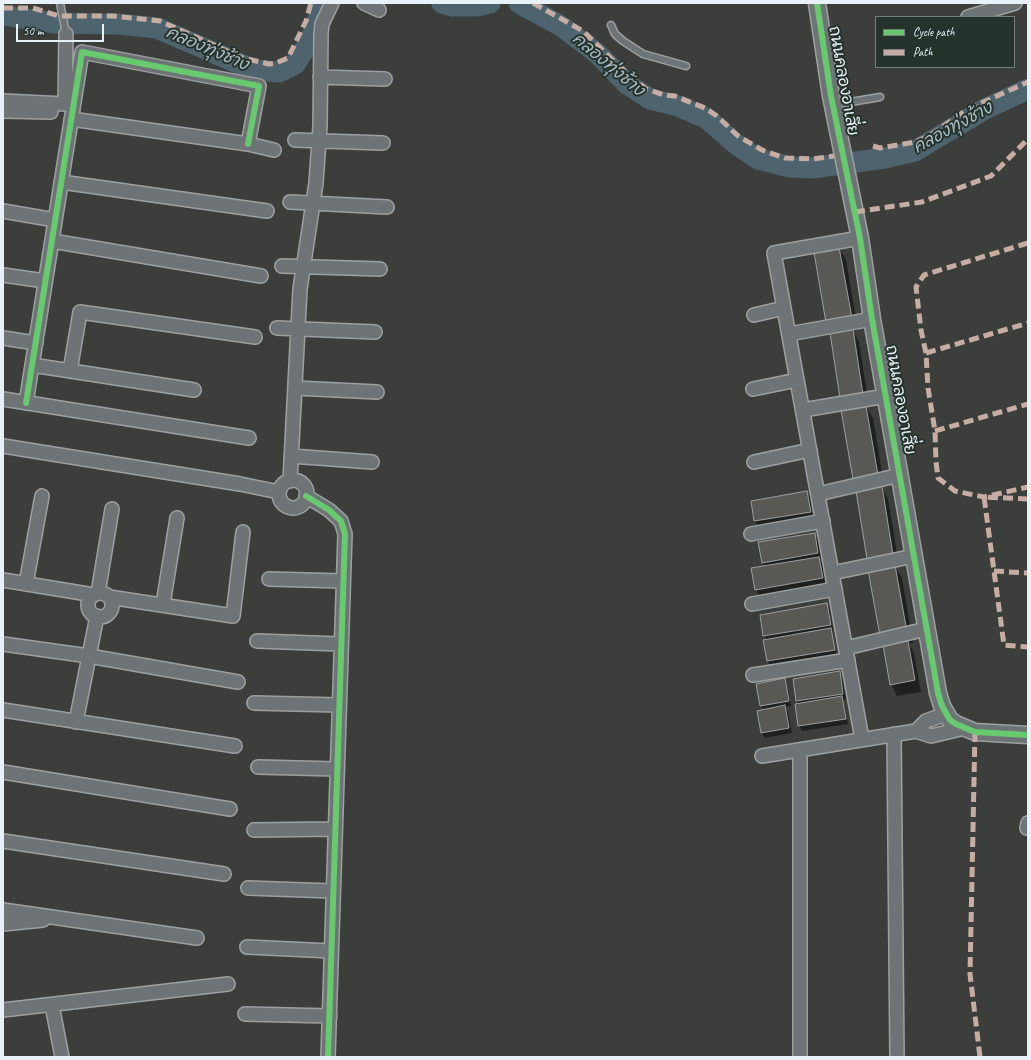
<!DOCTYPE html>
<meta charset="utf-8">
<style>
body{margin:0}
#map{position:relative;width:1031px;height:1060px;overflow:hidden;background:#3b3e3a;font-family:Caveat,sans-serif}
canvas{display:block}
.frame{position:absolute;inset:0;border:4px solid #e8f1f8;pointer-events:none}
.legend{position:absolute;left:875px;top:16px;width:140px;height:52px;box-sizing:border-box;background:#26332d;border:1px solid #747f7e;margin:0;padding:5px 7px;list-style:none;font-size:12px;color:#e8f1f8}
.legend li{display:flex;align-items:center;gap:8px;height:20px}
.legend b{width:20px;border:1px solid #747f7e}
.scale{position:absolute;left:16px;top:24px;width:88px;height:18px;box-sizing:border-box;border:2px solid #e8f1f8;border-top:0;padding-left:5px;font-size:12px;line-height:14px;white-space:nowrap;color:#e8f1f8;-webkit-text-stroke:3px #26332d;paint-order:stroke}
</style>
<div id="map">
<canvas width="1031" height="1060"></canvas>
<div class="frame"></div>
<ul class="legend">
<li><b style="height:5px;background:#67ca6e"></b>Cycle path</li>
<li><b style="height:5px;background:#c7aca2"></b>Path</li>
</ul>
<div class="scale">50 m</div>
</div>
<script>
const c = document.querySelector('canvas').getContext('2d');
c.lineJoin = 'round';
function paint(path, color) { c.fillStyle = color; c.fill(path, 'evenodd'); }
const poly = rows => new Path2D(rows.map(r => 'M' + r).join(''));
function trace(path, color, width, dash) { c.strokeStyle = color; c.lineWidth = width; c.lineCap = dash ? 'butt' : 'round'; c.setLineDash(dash || []); c.stroke(path); }
function drawText(font, color, halo, rows, align = 'center') {
  c.font = font + ' Caveat,"Playpen Sans Thai",sans-serif'; c.lineWidth = 4; c.setLineDash([]); c.textBaseline = 'middle'; c.strokeStyle = halo; c.fillStyle = color; for (const [text, x, y, turn = 0] of rows) {
    c.save(); c.translate(x, y); c.rotate((+turn || 0) * Math.PI / 180); c.textAlign = isNaN(turn) ? turn : align; if (halo) c.strokeText(text, 0, 0); c.fillText(text, 0, 0); c.restore();
  }
}
paint(poly([
 [839,248,846,260,858,330,853,331,859,342,869,406,866,407,873,418,884,486,881,487,888,499,899,566,895,567,902,578,913,643,909,644,914,653,921,692,897,696,891,684,868,559,857,491,861,491,854,479],
 [807,492,810,497,813,517,758,526,755,521],
 [814,534,818,539,821,558,819,559,822,563,825,584,759,595,756,589,765,567,763,562],
 [827,604,830,610,833,630,831,631,837,656,771,667,768,661,764,641,766,640,761,616],
 [839,672,842,678,846,699,843,700,848,724,802,731,799,726,796,705,799,704,797,701],
 [784,680,787,685,791,706,785,707,788,712,792,733,765,738,762,733,764,710,761,706,757,685]
]), '#0007');
trace(poly([
 [442,3,453,6,477,6,490,3],
 [519,3,561,26,598,54,627,84,650,99,678,106,706,118,736,144,758,159,790,167,812,168,885,158,915,151,985,109,1028,89],
 [3,15,53,23,118,24,157,28,254,70,279,72,295,64,310,41,324,3]
]), '#4d646f', 21);
const building = poly([
 [839,247,852,318,826,323,814,252,839,247],
 [853,329,863,395,840,398,830,333,853,329],
 [866,406,878,475,853,479,841,410,866,406],
 [882,486,893,555,867,559,856,491,882,486],
 [807,491,811,512,754,521,751,501,807,491],
 [815,533,818,553,762,563,758,542,815,533],
 [819,557,823,578,755,590,751,568,819,557],
 [895,565,907,632,880,636,868,570,895,565],
 [827,603,831,625,763,636,760,615,827,603],
 [831,628,835,650,767,661,763,640,831,628],
 [908,641,915,680,890,685,883,645,908,641],
 [840,671,843,694,796,701,793,679,840,671],
 [785,678,789,701,760,706,756,684,785,678],
 [842,696,846,719,798,726,795,704,842,696],
 [785,705,789,728,761,733,757,711,785,705]
]);
paint(building, '#585855');
trace(building, '#9da0a0', 1);
const service = poly([
 [60,3,66,34],
 [611,25,615,34,623,41,643,54,686,66],
 [833,105,880,97]
]);
const minor = poly([
 [364,3,379,10],
 [968,17,1015,3],
 [320,77,385,79],
 [3,101,65,104,66,34],
 [3,111,51,112],
 [71,119,248,144,274,150],
 [295,140,383,143],
 [61,182,267,211],
 [290,202,387,207],
 [3,211,55,220],
 [860,238,774,253,862,739],
 [52,241,261,276],
 [282,266,380,269],
 [3,275,45,281],
 [754,315,784,308],
 [277,328,375,332],
 [789,334,872,319],
 [3,338,36,343],
 [32,365,194,390],
 [70,371,80,312,255,337],
 [295,388,377,392],
 [753,389,797,380],
 [3,399,249,438],
 [26,403,82,52,259,86,248,144],
 [803,410,886,396],
 [3,446,240,484,279,492],
 [291,456,372,462],
 [754,462,810,450],
 '279 494a14 14 0 1 1 28 0a14 14 0 1 1-28 0Z',
 [290,481,300,289,316,183,320,126,321,34,322,24,332,3],
 [818,494,900,475],
 [306,496,329,510,341,521,345,534,328,1057],
 [751,534,823,521],
 [832,573,914,556],
 [269,579,342,581],
 [3,580,94,595],
 [26,584,42,496],
 [98,593,112,509],
 '88 605a12 12 0 1 1 24 0a12 12 0 1 1-24 0Z',
 [109,597,233,616,243,532],
 [163,604,177,518],
 [752,604,835,589],
 [257,641,340,644],
 [3,644,89,656,238,682],
 [846,648,926,629],
 [753,675,848,660],
 [254,703,338,705],
 [3,710,235,746],
 [76,722,97,616],
 [916,731,926,721,946,714],
 [894,734,897,1057],
 [800,750,800,1057],
 [762,756,916,731,931,736,965,728],
 [258,767,336,769],
 [3,772,230,809],
 [1027,828,1028,823],
 [254,830,334,829],
 [3,841,224,874],
 [248,888,332,891],
 [3,910,197,938],
 [3,924,43,920],
 [247,947,331,951],
 [52,1005,62,1057],
 [3,1010,228,984],
 [245,1014,330,1016]
]);
const tertiary = poly([
 [817,3,831,96,860,238,872,319,938,693,942,706,950,720,956,724,975,732,1028,735]
]);
trace(service, '#9da0a0', 9);
trace(minor, '#9da0a0', 16);
trace(tertiary, '#9da0a0', 19);
trace(service, '#6e7475', 6);
trace(minor, '#6e7475', 13);
trace(tertiary, '#6e7475', 16);
trace(poly([
 [533,3,583,31,620,67,646,89,664,95,675,96,705,108,717,116,738,136,762,150,785,158,813,159,834,156],
 [3,8,33,8,59,16,113,16,160,21,243,58,269,64,276,63,288,58,306,21,311,3],
 [873,146,880,148,915,142,929,136,968,109,1028,82],
 [855,212,922,202,991,176,1028,139],
 [1028,243,924,275,916,287,921,330,926,353,928,388,935,431,936,462,938,478,955,491,984,497,1028,487],
 [926,353,1028,323],
 [935,431,1028,404],
 [1028,499,984,497,1004,645,1028,647],
 [994,571,1028,573],
 [975,732,970,974,980,1057]
]), '#c7aca2', 5, [10, 5]);
trace(poly([
 [817,3,831,96,860,238,872,319,938,693,942,706,950,720,956,724,975,732,1028,735],
 [26,403,82,52,259,86,248,144],
 [306,496,329,510,341,521,345,534,328,1057]
]), '#67ca6e', 6);
drawText('16px', '#e8f1f8', '#26332d', [
 ["ถนนคลองอาเสี่ย",843,81,80],
 ["ถนนคลองอาเสี่ย",900,400,80]
]);
drawText('italic 17px', '#abbac3', '#26332d', [
 ["คลองทุ่งช้าง",207,49,23],
 ["คลองทุ่งช้าง",608,65,40],
 ["คลองทุ่งช้าง",953,128,-29]
]);
</script>
